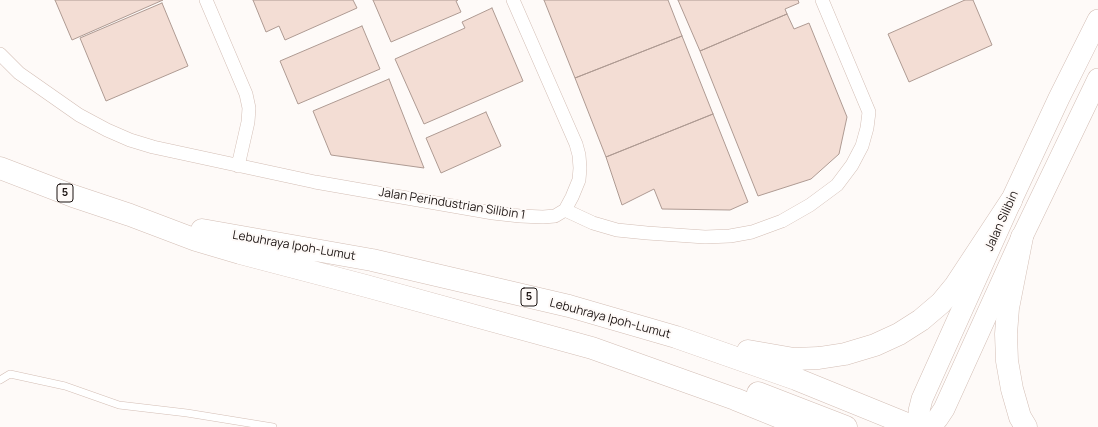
<!DOCTYPE html>
<style>
body{margin:0}
canvas{display:block;background:#fefaf8}
</style>
<canvas width="1098" height="427"></canvas>
<script>
const c = document.querySelector('canvas').getContext('2d');
c.lineJoin = 'round';
function paint(path, color) { c.fillStyle = color; c.fill(path, 'evenodd'); }
const poly = rows => new Path2D(rows.map(r => 'M' + r).join(''));
function trace(path, color, width, dash) { c.strokeStyle = color; c.lineWidth = width; c.lineCap = dash ? 'butt' : 'round'; c.setLineDash(dash || []); c.stroke(path); }
function drawText(font, color, halo, rows, align = 'center') {
  c.font = font + ' Manrope,sans-serif'; c.lineWidth = 4; c.setLineDash([]); c.textBaseline = 'middle'; c.strokeStyle = halo; c.fillStyle = color; for (const [text, x, y, turn = 0] of rows) {
    c.save(); c.translate(x, y); c.rotate((+turn || 0) * Math.PI / 180); c.textAlign = isNaN(turn) ? turn : align; if (halo) c.strokeText(text, 0, 0); c.fillText(text, 0, 0); c.restore();
  }
}
const building = poly([
 [55,0,163,0,72,40,55,0],
 [253,0,353,0,357,8,285,40,279,26,266,32,253,0],
 [373,0,458,0,456,1,461,12,391,42,373,0],
 [544,0,668,0,682,36,575,78,544,0],
 [678,0,798,0,799,3,785,9,787,14,700,51,678,0],
 [965,0,973,0,992,45,909,82,888,34,965,0],
 [162,3,188,66,106,101,80,38,162,3],
 [492,8,523,81,424,124,395,59,465,28,462,22,492,8],
 [787,14,794,29,809,23,847,117,839,154,811,179,758,196,700,51,787,14],
 [362,26,380,69,298,104,280,61,362,26],
 [682,36,713,114,606,157,575,78,682,36],
 [389,79,424,168,331,155,313,111,389,79],
 [486,112,501,146,441,173,426,138,486,112],
 [713,114,748,202,730,210,662,209,654,189,622,205,606,157,713,114]
]);
paint(building, '#f3ddd4');
trace(building, '#ae9a92', 1);
const service = poly([
 [0,380,10,374,65,386,119,405,187,413,273,427]
]);
const minor = poly([
 [206,0,246,94,249,108,248,122,238,166],
 [513,0,576,144,579,155,580,168,579,180,572,197,565,210],
 [0,54,19,73,79,115,107,130,130,140,153,147,315,182,493,213,520,216,543,217,555,216,565,210],
 [565,210,593,223,617,230,647,233,705,237,730,236,752,232,782,221,810,205,837,185,852,165,862,146,867,128,869,112,822,0]
]);
const primary = poly([
 [921,427,919,411,922,399,1011,201,1059,98,1098,20],
 [928,427,932,425,938,418,944,409,1022,237,1098,79]
]);
const trunk = poly([
 [0,168,73,196,130,215,196,240,240,253,366,286,592,348,735,399,804,427],
 [202,230,372,260,569,306,676,337,796,379,914,427],
 [1022,237,1008,308,1006,334,1007,361,1012,389,1020,417,1026,427],
 [748,351,794,359,819,358,845,354,875,345,899,334,921,320,941,303,955,286,1011,201],
 [758,393,846,427]
]);
trace(service, '#d3beb5', 8);
trace(minor, '#d3beb5', 14);
trace(primary, '#d3beb5', 22);
trace(trunk, '#d3beb5', 23);
trace(service, '#fff', 7);
trace(minor, '#fff', 13);
trace(primary, '#fff', 21);
trace(trunk, '#fff', 22);
for (const [x, y, w] of [
 [65,193,16],
 [529,297,16]
]) { const box = new Path2D(); box.roundRect(x - w / 2, y - 9, w, 18, 3); c.fillStyle = '#fefaf8'; c.fill(box); trace(box, '#1a1210', 1); }
drawText('bold 11px', '#1a1210', null, [
 ["5",65,193],
 ["5",529,297]
]);
drawText('12px', '#1a1210', '#fefaf8', [
 ["Jalan Perindustrian Silibin 1",452,204,9],
 ["Jalan Silibin",1002,221,-66],
 ["Lebuhraya Ipoh-Lumut",294,246,10],
 ["Lebuhraya Ipoh-Lumut",610,319,15]
]);
</script>
